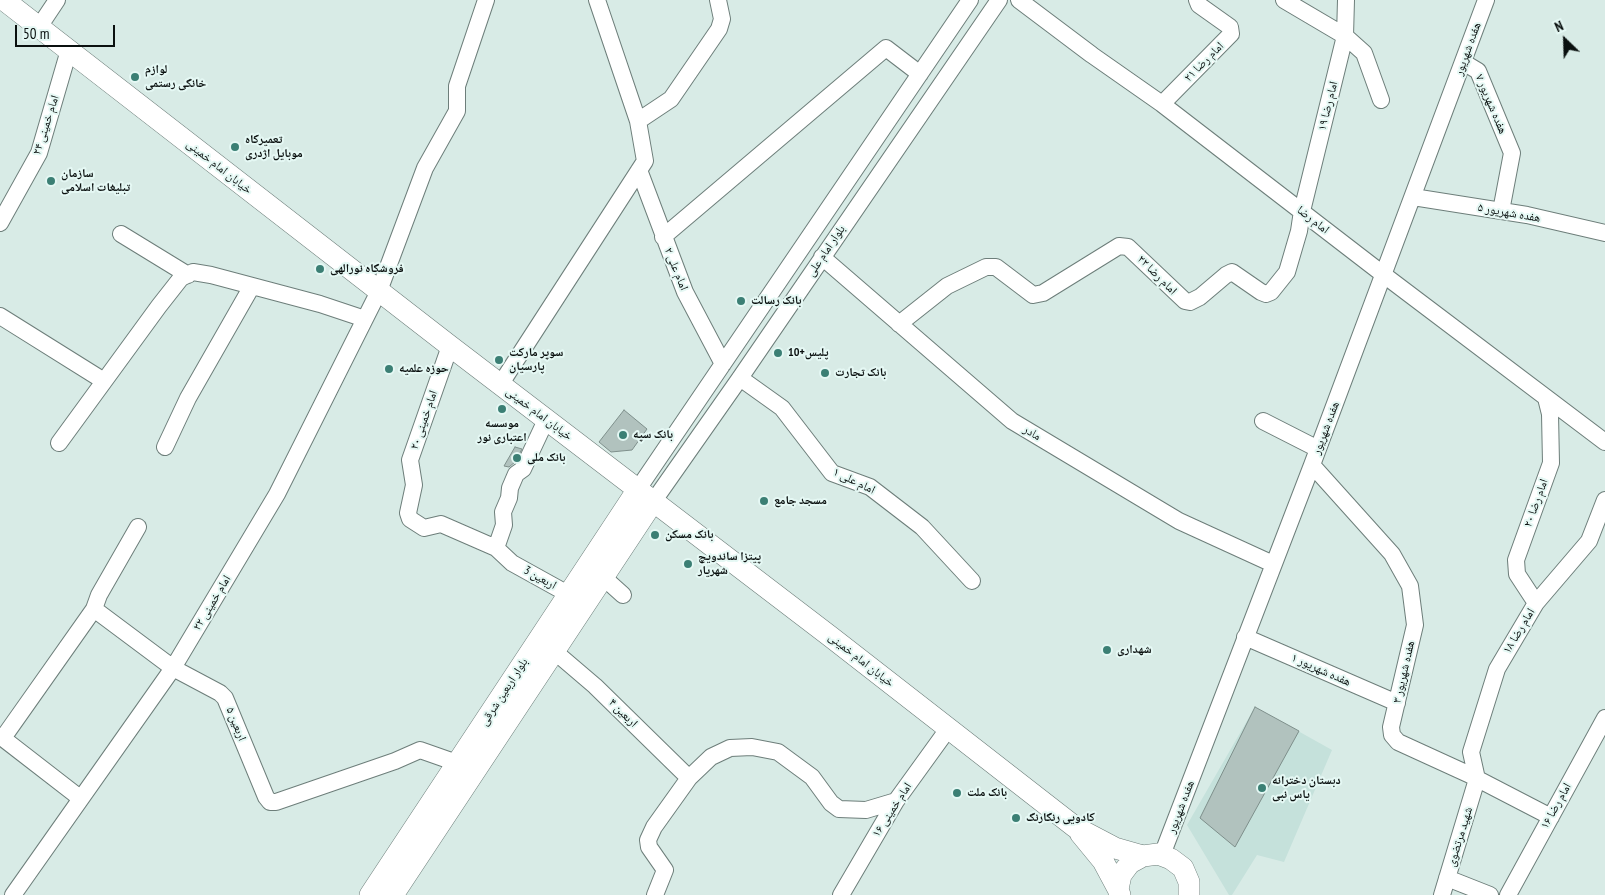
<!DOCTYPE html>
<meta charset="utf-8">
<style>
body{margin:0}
#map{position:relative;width:1605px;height:895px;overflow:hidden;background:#d8ebe6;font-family:"PT Sans Narrow",sans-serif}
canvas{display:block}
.north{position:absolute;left:1540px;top:15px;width:50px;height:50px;-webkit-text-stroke:4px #e5f8f4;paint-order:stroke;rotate:336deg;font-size:14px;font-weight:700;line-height:20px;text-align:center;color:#0a100f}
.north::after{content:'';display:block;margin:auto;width:18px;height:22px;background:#0a100f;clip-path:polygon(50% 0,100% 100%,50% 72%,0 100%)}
.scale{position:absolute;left:15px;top:25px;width:100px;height:22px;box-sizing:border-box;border:2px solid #0a100f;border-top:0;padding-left:6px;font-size:15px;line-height:18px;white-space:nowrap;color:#0a100f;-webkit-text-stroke:4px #e5f8f4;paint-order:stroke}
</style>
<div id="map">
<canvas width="1605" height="895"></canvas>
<div class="north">N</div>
<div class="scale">50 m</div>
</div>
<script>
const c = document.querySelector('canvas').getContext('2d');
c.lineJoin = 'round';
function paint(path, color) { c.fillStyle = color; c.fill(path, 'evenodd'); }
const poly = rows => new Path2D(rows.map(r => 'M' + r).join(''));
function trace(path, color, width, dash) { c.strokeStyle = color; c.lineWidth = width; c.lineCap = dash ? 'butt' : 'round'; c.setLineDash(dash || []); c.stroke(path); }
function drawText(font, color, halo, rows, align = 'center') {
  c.font = font + ' "PT Sans Narrow","Noto Naskh Arabic",sans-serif'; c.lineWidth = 4; c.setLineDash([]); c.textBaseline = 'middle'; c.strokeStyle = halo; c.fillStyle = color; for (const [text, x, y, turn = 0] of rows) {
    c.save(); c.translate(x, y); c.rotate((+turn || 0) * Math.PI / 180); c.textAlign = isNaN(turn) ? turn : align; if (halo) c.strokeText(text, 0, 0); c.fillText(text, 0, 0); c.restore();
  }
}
paint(poly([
 [1255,707,1332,750,1284,862,1257,855,1232,895,1229,895,1187,825]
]), '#c5e1db');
const building = poly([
 [624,410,647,429,632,450,611,452,599,442,624,410],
 [515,447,522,449,515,462,509,467,504,466,515,447],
 [1255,707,1299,731,1235,847,1200,818,1255,707]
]);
paint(building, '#b1c2be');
trace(building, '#7e8f8b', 1);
const minor = poly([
 [1019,0,1092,55,1162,104,1384,275,1605,442],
 [1284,0,1345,36,1364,53,1381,100],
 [39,27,57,0],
 [1463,62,1478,71,1512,153,1501,211],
 [1162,104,1231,34,1230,27,1199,5,1197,0],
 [638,121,671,99,719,29,722,19,718,0],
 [639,170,685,292,723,364],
 [1413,197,1527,215,1605,233],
 [0,223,39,153,69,50],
 [121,234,188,275],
 [663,237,886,48,920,74],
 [822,257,1012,421,1179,521,1273,564],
 [0,316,104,381],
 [899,324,947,286,986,267,996,267,1033,295,1043,293,1119,246,1128,247,1185,301,1190,302,1200,297,1226,275,1232,272,1261,292,1266,294,1271,292,1287,272,1299,231,1302,211,1345,36,1346,0],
 [450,346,410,460,414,485,408,513,410,519,424,528,441,524,496,548],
 [740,378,782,408,832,473,870,487,922,527,972,581],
 [500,385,645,161,638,121,597,0],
 [546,420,523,469,516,474,510,488,509,498,503,512,504,525,496,548,512,563,568,594],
 [1263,421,1318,449],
 [59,443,159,306,181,278,193,272,211,275,320,304,365,319],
 [165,447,188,398,252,286],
 [1312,465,1392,554,1410,586,1415,625,1391,727,1392,735,1398,742,1468,774,1551,817],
 [638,489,970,0],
 [653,502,740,378,999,0],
 [603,577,623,595],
 [1536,603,1517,574,1516,560,1551,463,1550,414,1546,398],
 [94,609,99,595,138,527],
 [1245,637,1397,703],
 [554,651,595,686,689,778],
 [0,736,80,798],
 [3,738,94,609,173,668,220,693,225,698,266,797,270,802,276,802,395,761,420,750,457,763],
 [1162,855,1312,465,1486,0],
 [1447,878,1490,895],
 [13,895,173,668,277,494,379,291,425,168,457,111,457,86,486,0],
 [655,895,665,870,649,847,648,840,654,827,689,778,711,757,730,748,752,747,778,752,812,777,831,803,839,809,866,810,896,801],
 [841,895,896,801,948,729],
 [1442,895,1477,779,1471,752,1497,669,1536,603,1589,541,1605,500],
 [1508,895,1605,718]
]);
const major = poly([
 [4,0,450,346,831,637,1075,827,1115,848,1143,856],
 [1080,833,1103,861,1118,889],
 [370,895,638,489],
 [393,895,653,502],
 [1120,895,1118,889,1121,875,1130,863,1143,856,1158,854,1171,859,1183,868,1189,882,1189,895]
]);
trace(minor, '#6d7e7a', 18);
trace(major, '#6d7e7a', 22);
trace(minor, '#fff', 16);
trace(major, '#fff', 21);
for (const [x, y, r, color] of [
 [135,77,5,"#3b7f74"],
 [235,147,5,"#3b7f74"],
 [51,181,5,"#3b7f74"],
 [320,269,5,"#3b7f74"],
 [741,301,5,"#3b7f74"],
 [778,353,5,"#3b7f74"],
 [499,360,5,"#3b7f74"],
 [389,369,5,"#3b7f74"],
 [825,373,5,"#3b7f74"],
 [502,409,5,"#3b7f74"],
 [623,435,5,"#3b7f74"],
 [517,458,5,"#3b7f74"],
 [764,501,5,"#3b7f74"],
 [655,535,5,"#3b7f74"],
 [688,564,5,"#3b7f74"],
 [1107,650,5,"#3b7f74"],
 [1262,788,5,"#3b7f74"],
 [957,793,5,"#3b7f74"],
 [1016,818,5,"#3b7f74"]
]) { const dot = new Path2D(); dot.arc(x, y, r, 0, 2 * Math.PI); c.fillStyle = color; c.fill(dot); trace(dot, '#e5f8f4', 2); }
drawText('12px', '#0a100f', '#e5f8f4', [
 ["هفده شهریور",1468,49,-70],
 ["امام رضا ۲۱",1204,62,-45],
 ["هفده شهریور ۷",1491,104,67],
 ["امام رضا ۱۹",1328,106,-76],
 ["امام خمینی ۲۴",46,125,-72],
 ["خیابان امام خمینی",219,167,38],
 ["هفده شهریور ۵",1509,213,10],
 ["امام رضا",1313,220,38],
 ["بلوار امام علی",826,251,-56],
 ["امام علی ۲",676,269,68],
 ["امام رضا ۲۲",1157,275,45],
 ["خیابان امام خمینی",539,414,37],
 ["امام خمینی ۲۰",424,420,-71],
 ["هفده شهریور",1326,428,-69],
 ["مادر",1032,433,31],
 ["امام علی ۱",854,481,26],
 ["امام رضا ۲۰",1536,503,-70],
 ["اربعین 3",540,578,29],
 ["امام خمینی ۲۲",212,603,-59],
 ["امام رضا ۱۸",1519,631,-59],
 ["خیابان امام خمینی",861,660,38],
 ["هفده شهریور ۱",1321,670,24],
 ["هفده شهریور ۳",1404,672,-77],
 ["بلوار اربعین شرقی",504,692,-57],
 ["اربعین ۴",623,713,45],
 ["اربعین ۵",236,724,68],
 ["امام رضا ۱۶",1556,806,-61],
 ["هفده شهریور",1181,807,-69],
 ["امام خمینی ۱۶",892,810,-57],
 ["شهید مرتضوی",1460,837,-73]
]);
drawText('bold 12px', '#0a100f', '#e5f8f4', [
 ["لوازم",145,70],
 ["خانگی رستمی",145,84],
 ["تعمیرگاه",245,140],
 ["موبایل اژدری",245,154],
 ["سازمان",61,174],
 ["تبلیغات اسلامی",61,188],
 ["فروشگاه نورالهی",330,269],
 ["بانک رسالت",751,301],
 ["سوپر مارکت",509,353],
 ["پارسیان",509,367],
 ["پلیس+10",788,353],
 ["حوزه علمیه",399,369],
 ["بانک تجارت",835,373],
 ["موسسه",502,424,"center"],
 ["اعتباری نور",502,438,"center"],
 ["بانک سپه",633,435],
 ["بانک ملی",527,458],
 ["مسجد جامع",774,501],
 ["بانک مسکن",665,535],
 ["پیتزا ساندویچ",698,557],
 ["شهریار",698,571],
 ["شهداری",1117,650],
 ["دبستان دخترانه",1272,781],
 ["یاس نبی",1272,795],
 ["بانک ملت",967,793],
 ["کادویی رنگارنگ",1026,818]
], 'left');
</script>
